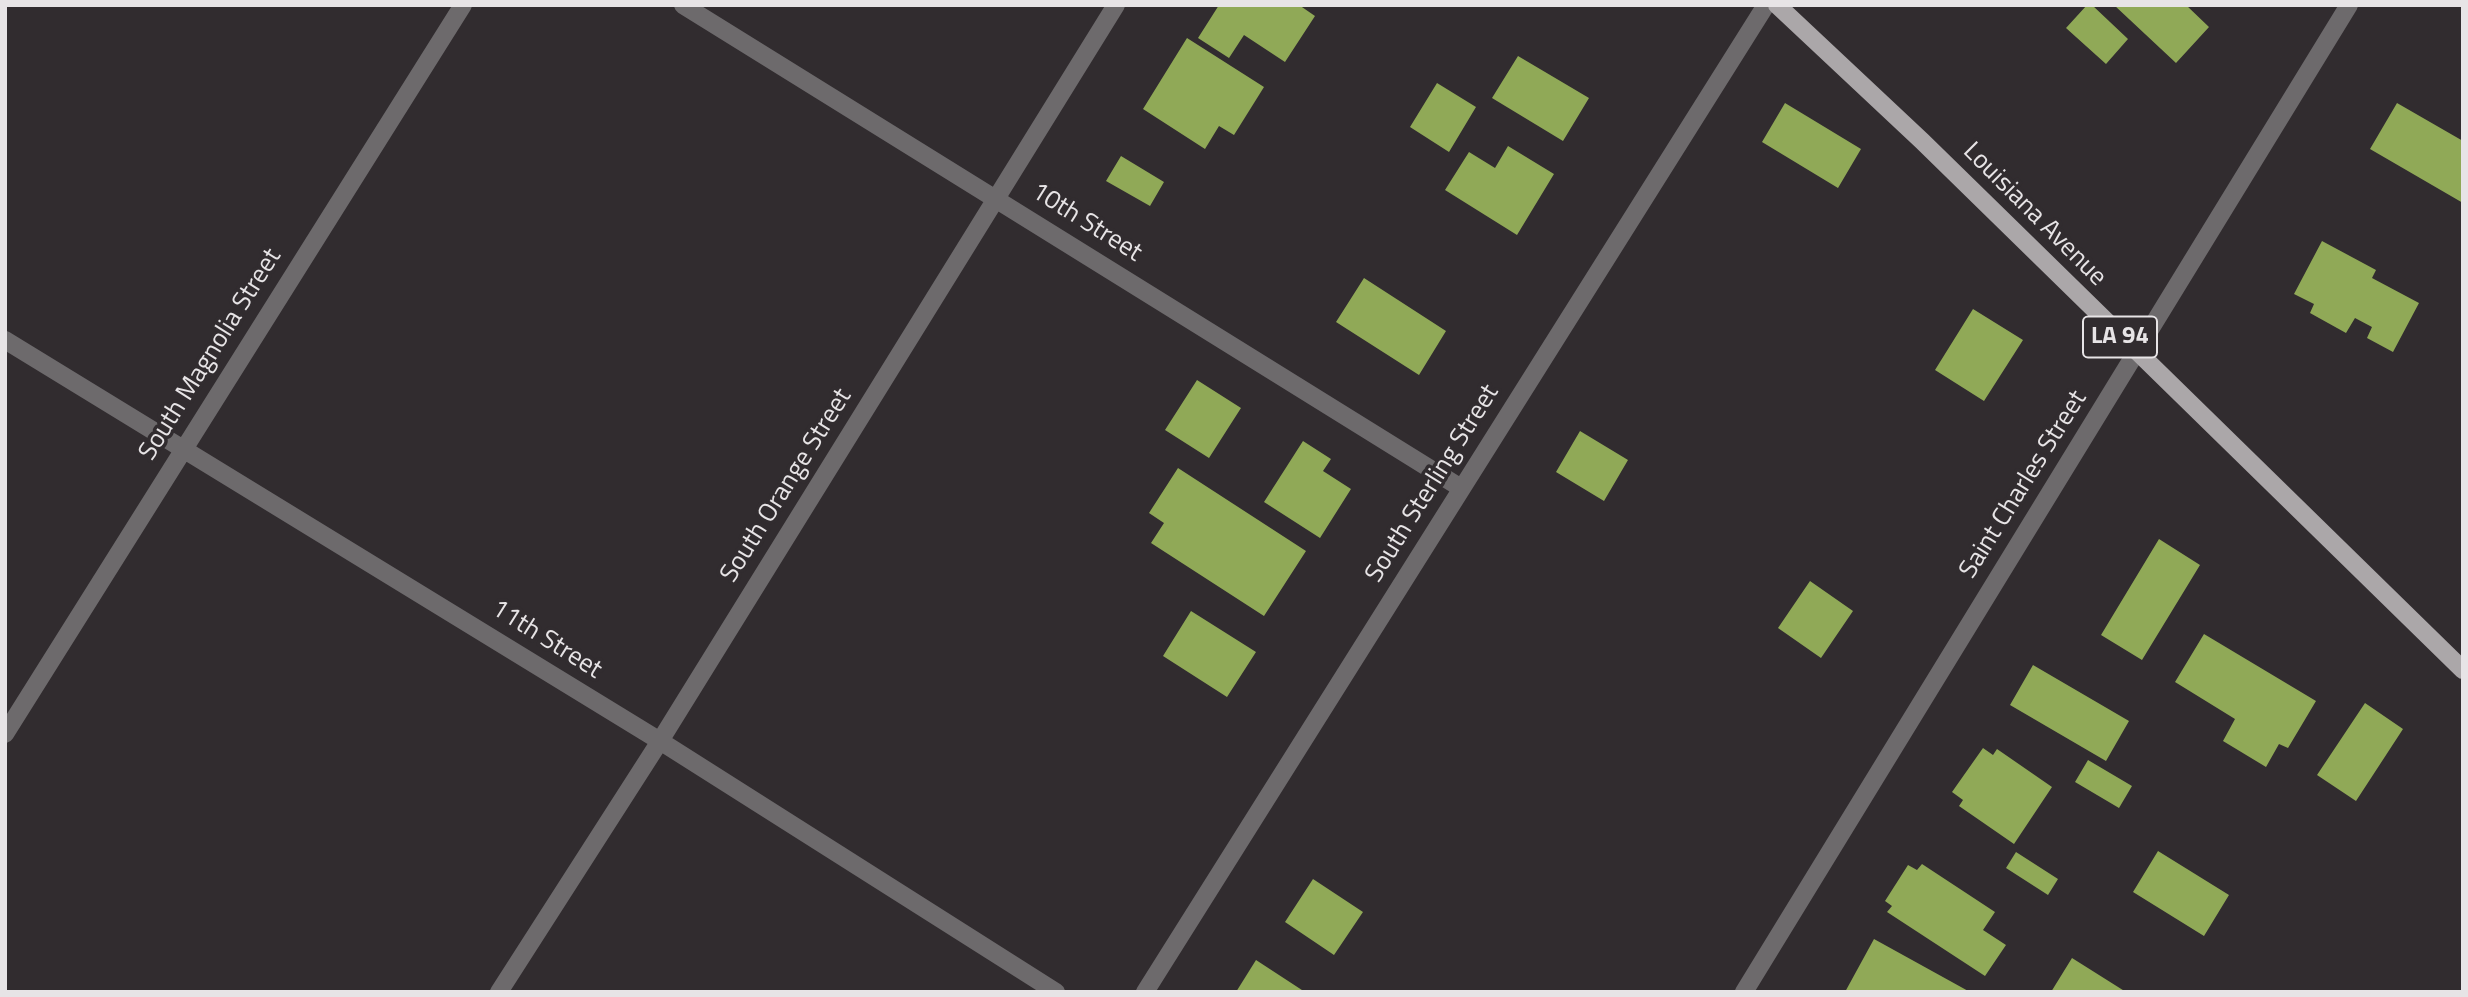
<!DOCTYPE html>
<style>
body{margin:0}
#map{position:relative;width:2468px;height:997px;overflow:hidden;background:#312c2f;font-family:"Titillium Web",sans-serif}
canvas{display:block}
.frame{position:absolute;inset:0;border:7px solid #e7e4e6;pointer-events:none}
</style>
<div id="map">
<canvas width="2468" height="997"></canvas>
<div class="frame"></div>
</div>
<script>
const c = document.querySelector('canvas').getContext('2d');
c.lineJoin = 'round';
function paint(path, color) { c.fillStyle = color; c.fill(path, 'evenodd'); }
const poly = rows => new Path2D(rows.map(r => 'M' + r).join(''));
function trace(path, color, width, dash) { c.strokeStyle = color; c.lineWidth = width; c.lineCap = dash ? 'butt' : 'round'; c.setLineDash(dash || []); c.stroke(path); }
function drawText(font, color, halo, rows, align = 'center') {
  c.font = font + ' "Titillium Web",sans-serif'; c.lineWidth = 7; c.setLineDash([]); c.textBaseline = 'middle'; c.strokeStyle = halo; c.fillStyle = color; for (const [text, x, y, turn = 0] of rows) {
    c.save(); c.translate(x, y); c.rotate((+turn || 0) * Math.PI / 180); c.textAlign = isNaN(turn) ? turn : align; if (halo) c.strokeText(text, 0, 0); c.fillText(text, 0, 0); c.restore();
  }
}
paint(poly([
 [1219,5,1299,5,1315,16,1285,62,1244,35,1229,58,1198,38],
 [2087,5,2092,5,2128,39,2106,64,2066,28],
 [2114,5,2186,5,2209,27,2176,63],
 [1187,38,1264,87,1234,135,1219,126,1205,149,1143,109],
 [1518,56,1589,98,1563,141,1492,98],
 [1437,83,1476,107,1449,152,1410,127],
 [1785,103,1861,149,1838,188,1762,142],
 [2397,103,2463,141,2463,203,2370,149],
 [1508,146,1554,174,1517,235,1445,190,1469,152,1495,168],
 [1121,156,1164,182,1150,206,1106,181],
 [2322,241,2376,270,2372,278,2419,303,2393,352,2367,338,2372,327,2355,318,2346,333,2310,313,2314,304,2294,294],
 [1364,278,1446,331,1419,375,1336,322],
 [1973,309,2023,340,1984,401,1935,370],
 [1197,380,1241,408,1209,458,1165,430],
 [1580,431,1628,460,1604,501,1556,472],
 [1303,441,1331,459,1323,471,1351,489,1320,538,1264,502],
 [1178,468,1306,551,1264,616,1151,543,1164,523,1149,513],
 [2159,539,2200,565,2142,660,2101,635],
 [1810,581,1853,611,1821,658,1778,628],
 [1191,611,1256,652,1227,697,1163,656],
 [2204,634,2316,701,2288,748,2279,744,2266,767,2223,741,2235,719,2175,682],
 [2033,665,2129,721,2106,761,2010,705],
 [2365,703,2403,729,2356,801,2317,775],
 [1983,748,1993,755,1997,749,2052,787,2014,844,1959,806,1963,800,1952,792],
 [2088,760,2132,786,2119,808,2075,782],
 [2158,851,2229,895,2204,936,2133,892],
 [2016,852,2058,879,2048,895,2006,868],
 [1922,864,1995,912,1983,930,2006,945,1985,976,1887,912,1892,906,1885,901,1908,865,1917,870],
 [1313,879,1363,912,1334,955,1285,922],
 [1874,939,1970,992,1845,992],
 [2072,958,2126,992,2051,992],
 [1256,960,1305,992,1236,992]
]), '#90a957');
trace(poly([
 [683,5,1461,488],
 [5,340,660,741,1056,992],
 [5,734,463,5],
 [499,992,660,741,1116,5],
 [1145,992,1766,5],
 [1744,992,2349,5]
]), '#6d6a6c', 18);
trace(poly([
 [1777,5,1922,141,2463,670]
]), '#aba7a9', 18);
for (const [x, y, w] of [
 [2120,337,74]
]) { const box = new Path2D(); box.roundRect(x - w / 2, y - 20.5, w, 41, 5); c.fillStyle = '#312c2f'; c.fill(box); trace(box, '#e7e4e6', 2); }
drawText('bold 24px', '#e7e4e6', null, [
 ["LA 94",2120,337]
]);
drawText('26px', '#e7e4e6', '#312c2f', [
 ["Louisiana Avenue",2034,215,45],
 ["10th Street",1086,223,32],
 ["South Magnolia Street",211,355,-58],
 ["South Sterling Street",1433,484,-58],
 ["Saint Charles Street",2024,485,-58],
 ["South Orange Street",787,486,-58],
 ["11th Street",546,640,32]
]);
</script>
